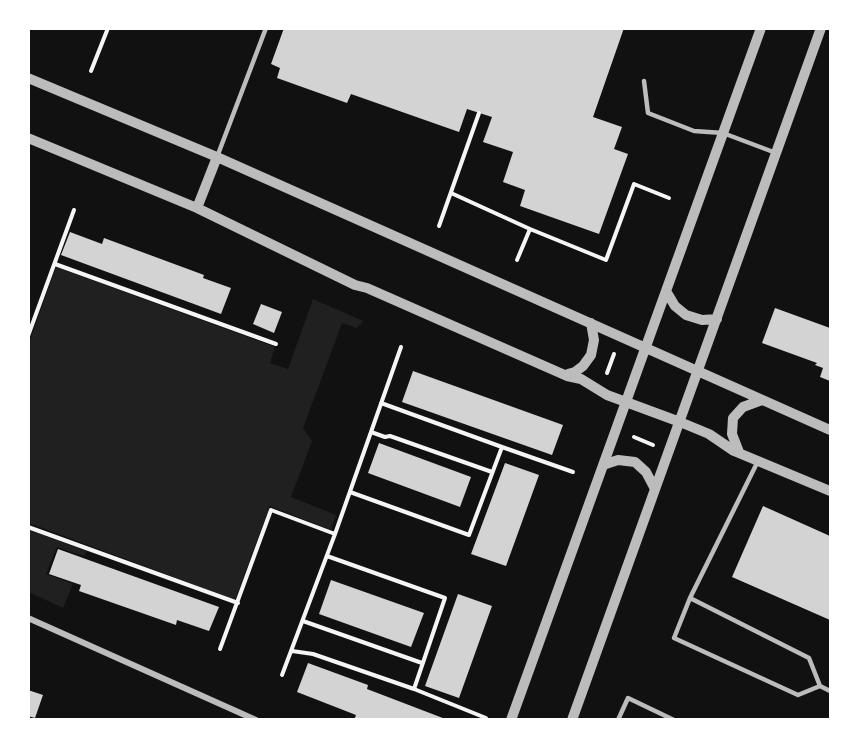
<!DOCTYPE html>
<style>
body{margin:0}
#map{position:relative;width:859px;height:748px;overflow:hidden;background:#111;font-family:Roboto,sans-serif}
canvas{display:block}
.frame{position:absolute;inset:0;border:30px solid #fff;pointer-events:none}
</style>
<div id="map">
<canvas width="859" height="748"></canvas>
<div class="frame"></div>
</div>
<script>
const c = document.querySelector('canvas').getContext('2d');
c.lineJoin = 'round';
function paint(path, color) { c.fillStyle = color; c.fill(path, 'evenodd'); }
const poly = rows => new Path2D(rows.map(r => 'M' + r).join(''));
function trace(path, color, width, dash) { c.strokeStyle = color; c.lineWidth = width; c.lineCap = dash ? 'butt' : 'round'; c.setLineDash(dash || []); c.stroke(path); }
paint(poly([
 [56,267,275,347,270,363,288,369,313,299,363,321,357,328,342,323,303,428,312,441,291,497,336,515,331,530,270,506,235,600,29,523,29,343],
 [29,530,87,551,84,556,57,547,46,574,73,584,63,608,29,592]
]), '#202020');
paint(poly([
 [284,28,624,28,593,117,622,127,614,149,628,154,599,234,520,206,525,190,503,182,513,152,483,142,492,117,467,109,459,132,351,94,347,103,277,78,280,68,271,64],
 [70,232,102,244,104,238,204,275,203,278,231,288,221,314,61,255],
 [261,304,282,312,274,333,253,324],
 [775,308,830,328,830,381,820,377,823,368,815,365,817,363,762,343],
 [413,371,563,425,552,455,402,402],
 [379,443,471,477,460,507,368,473],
 [505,463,539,475,506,566,471,554],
 [763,506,830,536,830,620,732,577],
 [58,549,219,607,209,631,177,620,176,625,79,591,81,585,49,574],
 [331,580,424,613,411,647,319,614],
 [458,594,492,606,459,698,425,686],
 [308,663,368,685,367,689,448,720,354,720,356,715,297,692],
 [28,690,43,695,35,718,28,716]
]), '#d3d3d3');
trace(poly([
 [91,71,108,28],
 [451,193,530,229],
 [439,226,479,113],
 [517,260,530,229,606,260,634,184,669,198],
 [55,264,276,344],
 [28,336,74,210],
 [607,373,614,354],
 [371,432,385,437,390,436,492,472],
 [634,437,653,445],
 [502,447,573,472],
 [350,492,469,535,502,447,381,403],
 [28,527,238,603],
 [327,556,445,598,414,689],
 [303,621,422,663],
 [220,649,271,510,335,534,401,347],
 [292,651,313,654,414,689,486,718],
 [282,675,335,534]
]), '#f5f5f5', 4);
trace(poly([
 [644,81,648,113,694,131,723,133,776,153],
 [217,157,266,28],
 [758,461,690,598,809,658,820,686,830,691],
 [690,598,674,638,798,695,820,686],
 [618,720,628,698,674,720]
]), '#bcbcbc', 4.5);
trace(poly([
 [28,618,256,720]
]), '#bcbcbc', 6);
trace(poly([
 [28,78,217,157,830,430],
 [28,138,197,208,355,285,367,288,567,376,581,379,607,395,680,422,709,434,734,451,830,491],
 [197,208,217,157],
 [666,291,675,306,686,315,702,320,717,319],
 [568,374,575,372,583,366,591,355,594,340,591,323],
 [739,452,732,434,733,418,743,407,762,400],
 [603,465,618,460,635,462,646,472,655,489],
 [511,720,761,28],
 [572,720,821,28]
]), '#bcbcbc', 10);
</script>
